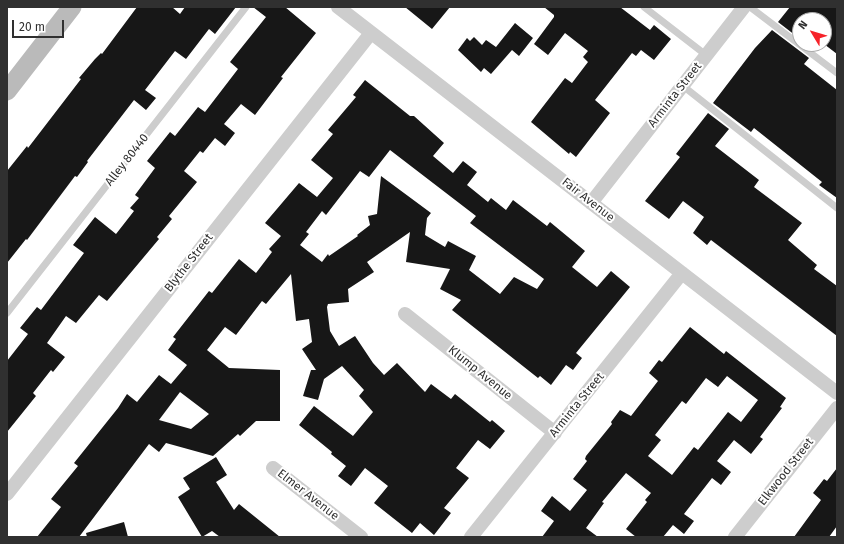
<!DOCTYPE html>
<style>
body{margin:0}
#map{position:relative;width:844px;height:544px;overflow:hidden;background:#fff;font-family:"Fira Sans",sans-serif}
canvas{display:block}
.frame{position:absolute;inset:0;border:8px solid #303030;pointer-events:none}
.north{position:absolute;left:792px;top:12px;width:40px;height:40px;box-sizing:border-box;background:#fff;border:1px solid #acacac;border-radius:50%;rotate:308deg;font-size:11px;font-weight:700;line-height:16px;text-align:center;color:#303030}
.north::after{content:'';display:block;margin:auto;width:14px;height:18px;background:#f6232a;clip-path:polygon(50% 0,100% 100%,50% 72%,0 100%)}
.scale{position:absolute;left:12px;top:20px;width:52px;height:18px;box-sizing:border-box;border:2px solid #303030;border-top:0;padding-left:5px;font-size:12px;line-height:14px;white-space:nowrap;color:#303030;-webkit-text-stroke:3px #fff;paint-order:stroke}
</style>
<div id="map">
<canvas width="844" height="544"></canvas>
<div class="frame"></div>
<div class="north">N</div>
<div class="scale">20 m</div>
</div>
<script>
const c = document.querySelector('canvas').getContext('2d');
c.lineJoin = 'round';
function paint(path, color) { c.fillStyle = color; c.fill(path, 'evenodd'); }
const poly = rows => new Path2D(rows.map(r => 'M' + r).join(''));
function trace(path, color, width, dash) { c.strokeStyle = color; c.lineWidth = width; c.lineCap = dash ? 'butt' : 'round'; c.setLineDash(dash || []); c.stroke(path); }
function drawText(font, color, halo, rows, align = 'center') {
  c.font = font + ' "Fira Sans",sans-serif'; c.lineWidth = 4; c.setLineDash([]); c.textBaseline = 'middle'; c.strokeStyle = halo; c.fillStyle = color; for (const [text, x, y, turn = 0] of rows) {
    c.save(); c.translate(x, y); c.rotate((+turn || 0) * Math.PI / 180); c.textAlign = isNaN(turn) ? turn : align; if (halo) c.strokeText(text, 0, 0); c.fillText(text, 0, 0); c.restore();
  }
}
paint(poly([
 [137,7,172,7,180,14,185,7,236,7,215,34,209,29,186,59,175,51,145,90,156,98,146,110,134,100,87,161,88,162,77,177,75,176,27,240,26,239,7,263,7,171,27,146,28,148,81,79,79,78,95,59,101,53,102,54],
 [253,7,285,7,316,33,281,77,283,78,255,115,241,104,224,124,235,133,225,146,215,138,203,153,200,151,184,171,197,182,169,216,172,219,157,237,159,239,107,301,99,295,76,323,66,316,47,343,65,357,53,372,51,370,33,393,36,396,7,432,7,361,28,334,20,328,37,307,41,310,84,253,73,245,95,217,116,234,134,211,130,208,139,198,135,195,155,168,147,161,170,132,175,136,198,107,205,112,238,69,230,62,266,17],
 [405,7,450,7,432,29],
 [544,7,620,7,650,30,654,25,671,39,654,60,641,50,636,56,632,53,595,100,610,113,576,157,570,152,569,154,531,122,565,78,572,83,588,62,583,57,588,51,565,33,548,55,534,44,554,17,554,15],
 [790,7,837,7,837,54,824,44,824,20,800,20,800,39,778,22],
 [515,23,533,38,519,56,512,50,491,74,484,68,481,72,458,50,467,38,470,41,474,37,482,45,486,40,496,47],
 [772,30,809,58,804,64,837,90,837,198,819,185,822,182,754,128,751,132,713,103,755,48],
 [807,44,820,44,815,50],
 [365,80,410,116,414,116,444,143,433,156,453,173,463,161,477,172,467,185,488,202,491,198,506,210,513,200,547,226,550,222,585,251,572,267,597,287,611,271,630,287,576,353,582,358,573,370,566,365,551,385,540,376,538,378,452,310,461,300,440,289,450,269,406,262,410,232,367,262,374,272,348,289,349,302,328,304,327,307,330,331,339,346,355,336,373,363,384,375,397,363,425,392,431,384,451,399,455,394,490,422,492,420,505,431,490,449,478,440,456,468,469,478,444,508,451,513,434,535,420,523,412,533,374,503,388,486,365,468,351,486,338,476,346,466,331,454,332,452,299,425,314,406,353,436,373,412,359,396,364,390,342,366,324,379,318,400,303,396,311,370,316,370,302,349,312,342,309,319,296,321,291,274,266,304,262,301,236,335,225,327,207,350,229,368,280,370,280,421,256,421,240,436,238,434,213,456,166,443,159,452,149,444,79,537,37,537,61,507,51,499,78,466,74,463,118,408,127,394,137,402,159,375,171,384,187,365,168,350,176,339,173,337,209,291,212,293,239,259,256,273,272,252,269,249,281,236,265,223,299,183,317,197,333,178,311,160,333,134,328,130,356,97,353,95],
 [390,150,476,216,470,223,544,279,537,289,514,277,500,294,469,270,476,256,448,241,445,247,425,235,427,218,431,213,381,176,377,214,368,216,370,225,357,235,358,236,329,256,328,254,322,262,300,245,309,234,306,232,322,211,326,215,360,171,369,177],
 [180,392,209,414,191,429,159,420],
 [708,113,729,129,715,146,759,180,754,187,802,223,788,240,817,265,814,269,837,286,837,336,711,240,707,245,693,233,704,217,683,201,669,219,645,201,680,157,676,154],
 [690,327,724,354,726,351,786,398,780,407,782,408,760,437,763,439,751,454,734,440,717,461,731,472,721,485,712,478,684,514,694,521,684,534,673,525,663,537,636,537,626,529,647,502,645,500,651,493,626,473,602,502,604,503,586,528,598,537,542,537,554,521,541,511,552,496,570,511,587,490,573,479,587,461,585,459,586,456,612,424,611,422,620,410,631,416,658,381,649,373,659,360,662,362],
 [727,376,758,400,741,422,728,412,698,450,694,447,672,475,648,456,661,440,655,435,682,401,686,404,706,378,718,387],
 [216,457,227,475,216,482,234,510,239,504,280,537,220,537,212,531,202,537,178,497,190,489,183,478],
 [837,468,837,526,829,537,794,537,821,500,813,493,824,479,827,481],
 [124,522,128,537,87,537,86,533]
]), '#171717');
trace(poly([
 [644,7,706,55],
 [750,7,837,73],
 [683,86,837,208],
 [7,313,246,7]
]), '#cdcdcd', 7);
trace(poly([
 [338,7,837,393],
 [591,203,744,7],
 [405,314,555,433],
 [273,468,361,537],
 [7,494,371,33],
 [471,537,682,273],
 [735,537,837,408]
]), '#cdcdcd', 14);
trace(poly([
 [7,91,72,7]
]), '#bababa', 19);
drawText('12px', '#303030', '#fff', [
 ["Arminta Street",675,95,-52],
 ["Alley 80440",127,160,-52],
 ["Fair Avenue",588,200,38],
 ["Blythe Street",189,263,-52],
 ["Klump Avenue",480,373,39],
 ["Arminta Street",577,405,-51],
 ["Elkwood Street",786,472,-52],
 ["Elmer Avenue",308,495,38]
]);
</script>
